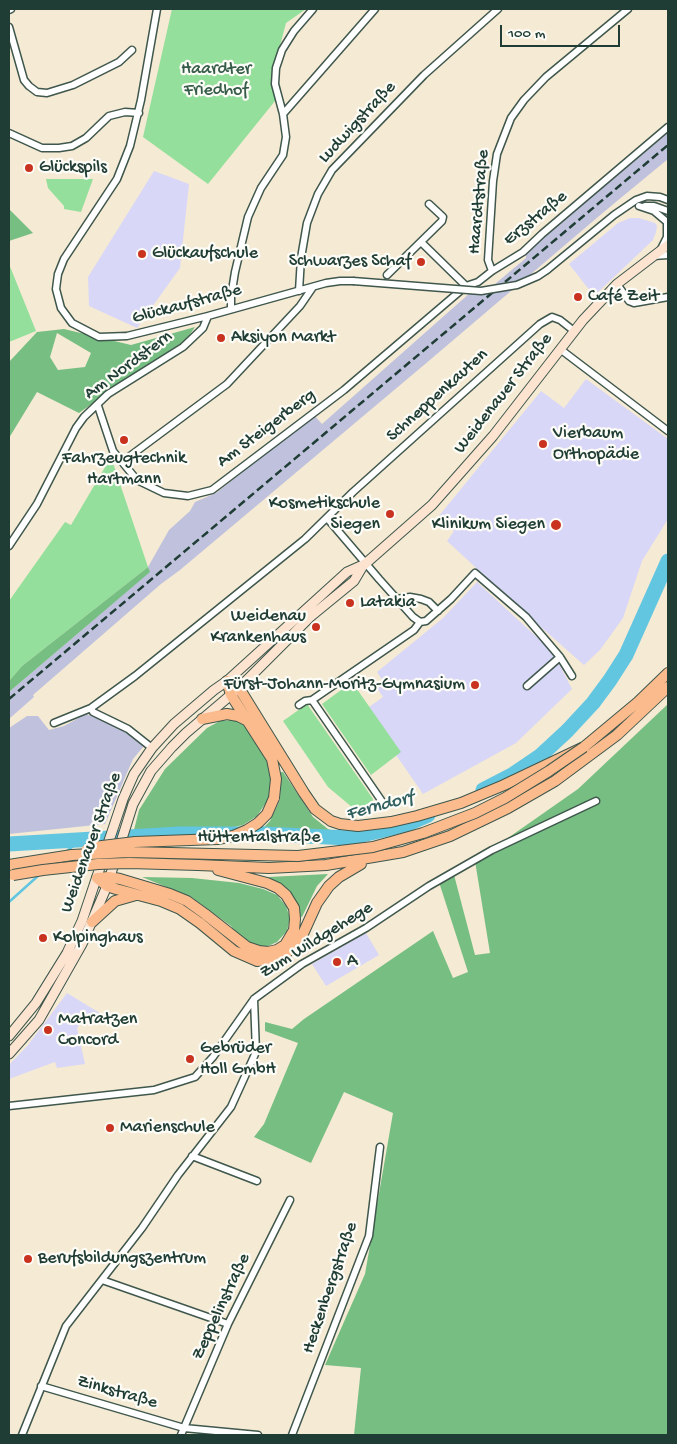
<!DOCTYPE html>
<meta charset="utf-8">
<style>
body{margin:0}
#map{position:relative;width:677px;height:1444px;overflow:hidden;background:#f5ead4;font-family:"Gochi Hand",sans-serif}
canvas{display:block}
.frame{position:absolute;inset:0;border:10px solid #1f3d34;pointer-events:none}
.scale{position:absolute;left:500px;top:25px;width:120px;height:22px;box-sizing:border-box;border:2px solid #1f3d34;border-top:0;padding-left:6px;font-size:15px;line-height:18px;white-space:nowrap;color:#1f3d34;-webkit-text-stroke:4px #fdfcf7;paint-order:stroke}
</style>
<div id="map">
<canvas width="677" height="1444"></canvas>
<div class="frame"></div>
<div class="scale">100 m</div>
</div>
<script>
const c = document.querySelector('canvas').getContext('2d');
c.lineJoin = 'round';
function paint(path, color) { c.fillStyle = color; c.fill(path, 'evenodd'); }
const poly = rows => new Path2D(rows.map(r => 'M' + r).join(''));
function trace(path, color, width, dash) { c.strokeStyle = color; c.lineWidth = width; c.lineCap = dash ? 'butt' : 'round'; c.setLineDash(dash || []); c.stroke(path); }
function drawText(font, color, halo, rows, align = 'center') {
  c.font = font + ' "Gochi Hand",sans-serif'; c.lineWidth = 4.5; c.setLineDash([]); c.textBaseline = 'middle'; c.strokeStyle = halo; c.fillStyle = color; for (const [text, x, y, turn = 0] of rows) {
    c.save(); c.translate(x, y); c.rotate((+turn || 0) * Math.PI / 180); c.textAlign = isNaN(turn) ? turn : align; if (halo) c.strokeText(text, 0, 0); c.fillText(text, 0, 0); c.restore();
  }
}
paint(poly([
 [154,171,189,184,180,268,137,328,89,306,88,277],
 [630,218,639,218,655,223,657,226,656,232,653,240,594,296,569,264,618,223],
 [586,379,668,439,668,519,642,561,623,618,600,650,584,665,526,614,447,541,454,531,438,517,541,391,564,408],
 [477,582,553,652,572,689,516,743,423,794,365,710,383,697,377,688,384,683,377,672,443,618],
 [366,933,379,955,326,986,312,964],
 [67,993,103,1015,90,1020,85,1018,77,1028,85,1064,57,1068,55,1062,9,1079,9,1065,28,1045]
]), '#d9d7f7');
paint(poly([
 [668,132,668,159,605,211,424,365,180,570,161,584,33,695,34,697,9,719,9,692,149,572,148,567,169,530,190,511,195,502,216,493,314,415,322,424,471,292,483,294,526,258,526,251],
 [86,714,110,723,130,735,144,746,133,759,105,824,9,834,9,728,27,716,38,716,49,730,64,726]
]), '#c0c2dd');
paint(poly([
 [172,9,306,9,286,23,274,68,275,101,208,184,143,137],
 [46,179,93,179,81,212,64,209,64,206,48,188],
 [9,264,36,331,9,342],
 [111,457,148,567,22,666,9,681,9,601,65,522,71,525],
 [352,682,401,752,371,775,322,704],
 [307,704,373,799,372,803,359,813,328,787,283,721]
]), '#94df9b');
paint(poly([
 [9,209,33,233,9,241],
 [195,327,186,340,137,372,79,413,37,392,9,438,9,362,37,332,64,329,131,345],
 [57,333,91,353,85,367,58,370,50,357],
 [148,567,150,572,9,692,9,681,22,666],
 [668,704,668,1435,354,1435,361,1368,325,1365,365,1274,393,1113,344,1092,311,1163,254,1137,264,1124,298,1043,265,1031,265,1022,292,1029,304,1019,433,931,453,978,468,972,438,879,453,871,475,955,490,953,475,861,578,789],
 [232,720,241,722,256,740,266,757,271,772,272,786,267,801,257,816,243,825,214,832,133,834,139,810,165,769,207,728,220,721],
 [281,772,283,772,313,817,328,829,341,835,260,831,270,821,280,800],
 [328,874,317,886,302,917,299,916,297,904,289,890,268,877],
 [142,877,192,878,239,883,263,889,277,895,286,906,290,918,287,931,277,942,268,946,256,946,242,939,231,926,191,897]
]), '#77be83');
trace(poly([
 [64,853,84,838],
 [9,902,39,875]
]), '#63c6e1', 2.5);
trace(poly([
 [483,790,512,775,540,756,567,731,593,703,610,680,626,655,668,561],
 [9,844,179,834,264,834,349,838,405,825,428,815]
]), '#63c6e1', 15);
const minor = poly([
 [157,9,141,100,130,146,117,179,64,259,58,274,56,289,61,308,72,323,99,337,127,336,208,316,326,283,340,281,353,281],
 [9,10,11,9],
 [9,27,24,80,29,86,37,92,47,93,73,85,119,62,132,50],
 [283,114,375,9],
 [9,133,42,148,59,148,72,146,86,138,109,116,125,112,139,113],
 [639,206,654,211,667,222,667,237,661,249],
 [645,206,654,206,668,211],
 [421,242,466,286],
 [653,256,668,255],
 [547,270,614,215,636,200,647,196,660,197,668,200],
 [492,271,488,260,493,181,497,154,511,118,524,100,546,77,628,9],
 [387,275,442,221,443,217,429,204],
 [617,284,629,301,634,303,668,297],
 [299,291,301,258,307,223,318,194,332,170,424,75,498,9],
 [231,309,231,297,235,272,248,217,261,188,283,155,286,137,283,114,275,84,276,68,282,50,294,31,313,9],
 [560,349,668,431],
 [98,406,113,451,137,480,164,493,188,496,212,490,344,390,466,286,478,282,492,271,523,252,542,234,668,127],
 [122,462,227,384,300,306,313,287],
 [327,518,379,579,413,617,420,622],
 [9,546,37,504,76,428,84,417,108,394,183,347,203,328,208,316],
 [397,599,410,597,421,599,429,602,438,611],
 [560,657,572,676],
 [312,700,381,800],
 [299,705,305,701,312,700,414,630,420,622,426,621,451,599,475,573,526,617,560,657,527,686],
 [91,708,93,712,128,729,152,748],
 [54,723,91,708,135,676,305,539,353,492,540,324,552,317,560,320,574,331],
 [9,1106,154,1090,195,1077,213,1057,254,999,302,964,366,928,429,886,492,850,596,801],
 [192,1156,257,1181],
 [102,1280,228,1324],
 [41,1386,184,1428,258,1435],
 [22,1435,66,1326,142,1228,178,1175,231,1107,256,1052,254,999],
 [181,1435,228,1324,290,1200],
 [292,1435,369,1236,380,1147]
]);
const secondary = poly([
 [9,1036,36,1003,67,953,82,921,123,799,134,774,152,748,174,724,214,690,227,681,347,572,365,564,432,505,493,436,583,320,617,284,668,245],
 [9,1054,39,1020,82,944,107,886,133,804,151,771,172,747,186,733,239,688,310,617,354,581,364,564]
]);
const trunk = poly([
 [227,681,239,688,304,793,315,809,331,821,340,824,358,826,391,822,417,816,461,803,504,785,584,747,638,702,668,673],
 [227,681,231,695,272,759,276,779,274,798],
 [202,719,227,714,238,716,248,721],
 [9,865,72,855],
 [198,865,269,868,326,865,403,852,450,836,508,808,555,781,617,735,668,687],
 [97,878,109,877,120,879,170,894,187,901,205,914,247,947,259,951,268,952,277,950,285,945,294,930,295,919,294,908,286,895,278,888,267,883,218,870],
 [97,878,107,886,116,889,161,901,180,909,200,923,234,951,257,961,268,960,281,957,291,949,302,936,317,903,329,886,339,877,361,864],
 [92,922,115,901,136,895]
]);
trace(minor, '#3f574c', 9);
trace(secondary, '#3f574c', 11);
trace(trunk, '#3f574c', 12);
trace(minor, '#fff', 6);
trace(secondary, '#fde4d1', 9);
trace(trunk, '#fbbb8d', 10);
trace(poly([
 [9,699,668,145]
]), '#1f3d34', 2.5, [8, 4]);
const minorBridge = poly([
 [353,281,481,291,517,285,538,276,547,270]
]);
const trunkBridge = poly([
 [87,849,94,847,135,842,218,839,233,836,247,830,258,823,267,814,274,798],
 [72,855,128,852,298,856,373,847,423,833,475,813,505,798,549,771,584,747],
 [13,875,43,870,98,864,129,863,198,865]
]);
trace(minorBridge, '#3f574c', 9, []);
trace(trunkBridge, '#3f574c', 12, []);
trace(minorBridge, '#fff', 6);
trace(trunkBridge, '#fbbb8d', 10);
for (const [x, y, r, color] of [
 [29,168,5,"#c8321e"],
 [142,254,5,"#c8321e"],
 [421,262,5,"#c8321e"],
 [578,297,5,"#c8321e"],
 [221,338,5,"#c8321e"],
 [124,440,5,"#c8321e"],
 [543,444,5,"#c8321e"],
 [390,514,5,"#c8321e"],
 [556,525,6,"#c8321e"],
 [350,603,5,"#c8321e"],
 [316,627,5,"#c8321e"],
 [475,685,5,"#c8321e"],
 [43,938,5,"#c8321e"],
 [337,962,5,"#c8321e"],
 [48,1030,5,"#c8321e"],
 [190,1059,5,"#c8321e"],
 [110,1128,5,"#c8321e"],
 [28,1259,5,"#c8321e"]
]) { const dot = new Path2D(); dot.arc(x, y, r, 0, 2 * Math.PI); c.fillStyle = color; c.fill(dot); trace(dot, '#fdfcf7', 2); }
drawText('18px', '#365d49', '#fdfcf7', [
 ["Haardter",216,70],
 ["Friedhof",216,91]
]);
drawText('18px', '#1f3d34', '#fdfcf7', [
 ["Ludwigstraße",358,123,-47],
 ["Haardtstraße",480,202,-85],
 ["Erzstraße",536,219,-39],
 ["Glückaufstraße",187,305,-15],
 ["Am Nordstern",129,366,-36],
 ["Weidenauer Straße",504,394,-52],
 ["Schneppenkauten",438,396,-42],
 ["Am Steigerberg",267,429,-37],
 ["Hüttentalstraße",259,838],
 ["Weidenauer Straße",92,843,-70],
 ["Zum Wildgehege",317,941,-32],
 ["Heckenbergstraße",331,1288,-71],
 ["Zeppelinstraße",222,1307,-65],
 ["Zinkstraße",117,1393,16]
]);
drawText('18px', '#1f3d34', '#fdfcf7', [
 ["Glückspils",39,168],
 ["Glückaufschule",152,254],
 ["Schwarzes Schaf",411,262,"right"],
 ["Café Zeit",588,297],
 ["Aksiyon Markt",231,338],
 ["Vierbaum",553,434],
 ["Orthopädie",553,455],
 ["Fahrzeugtechnik",124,459,"center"],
 ["Hartmann",124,480,"center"],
 ["Kosmetikschule",380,504,"right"],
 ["Siegen",380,525,"right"],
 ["Klinikum Siegen",545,525,"right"],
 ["Latakia",360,603],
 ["Weidenau",306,617,"right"],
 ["Krankenhaus",306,638,"right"],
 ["Fürst-Johann-Moritz-Gymnasium",465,685,"right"],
 ["Kolpinghaus",53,938],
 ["A",347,962],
 ["Matratzen",58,1020],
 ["Concord",58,1041],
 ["Gebrüder",200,1049],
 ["Holl GmbH",200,1070],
 ["Marienschule",120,1128],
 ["Berufsbildungszentrum",38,1259]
], 'left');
drawText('italic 19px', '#305f5f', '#fdfcf7', [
 ["Ferndorf",380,807,-15]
]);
</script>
